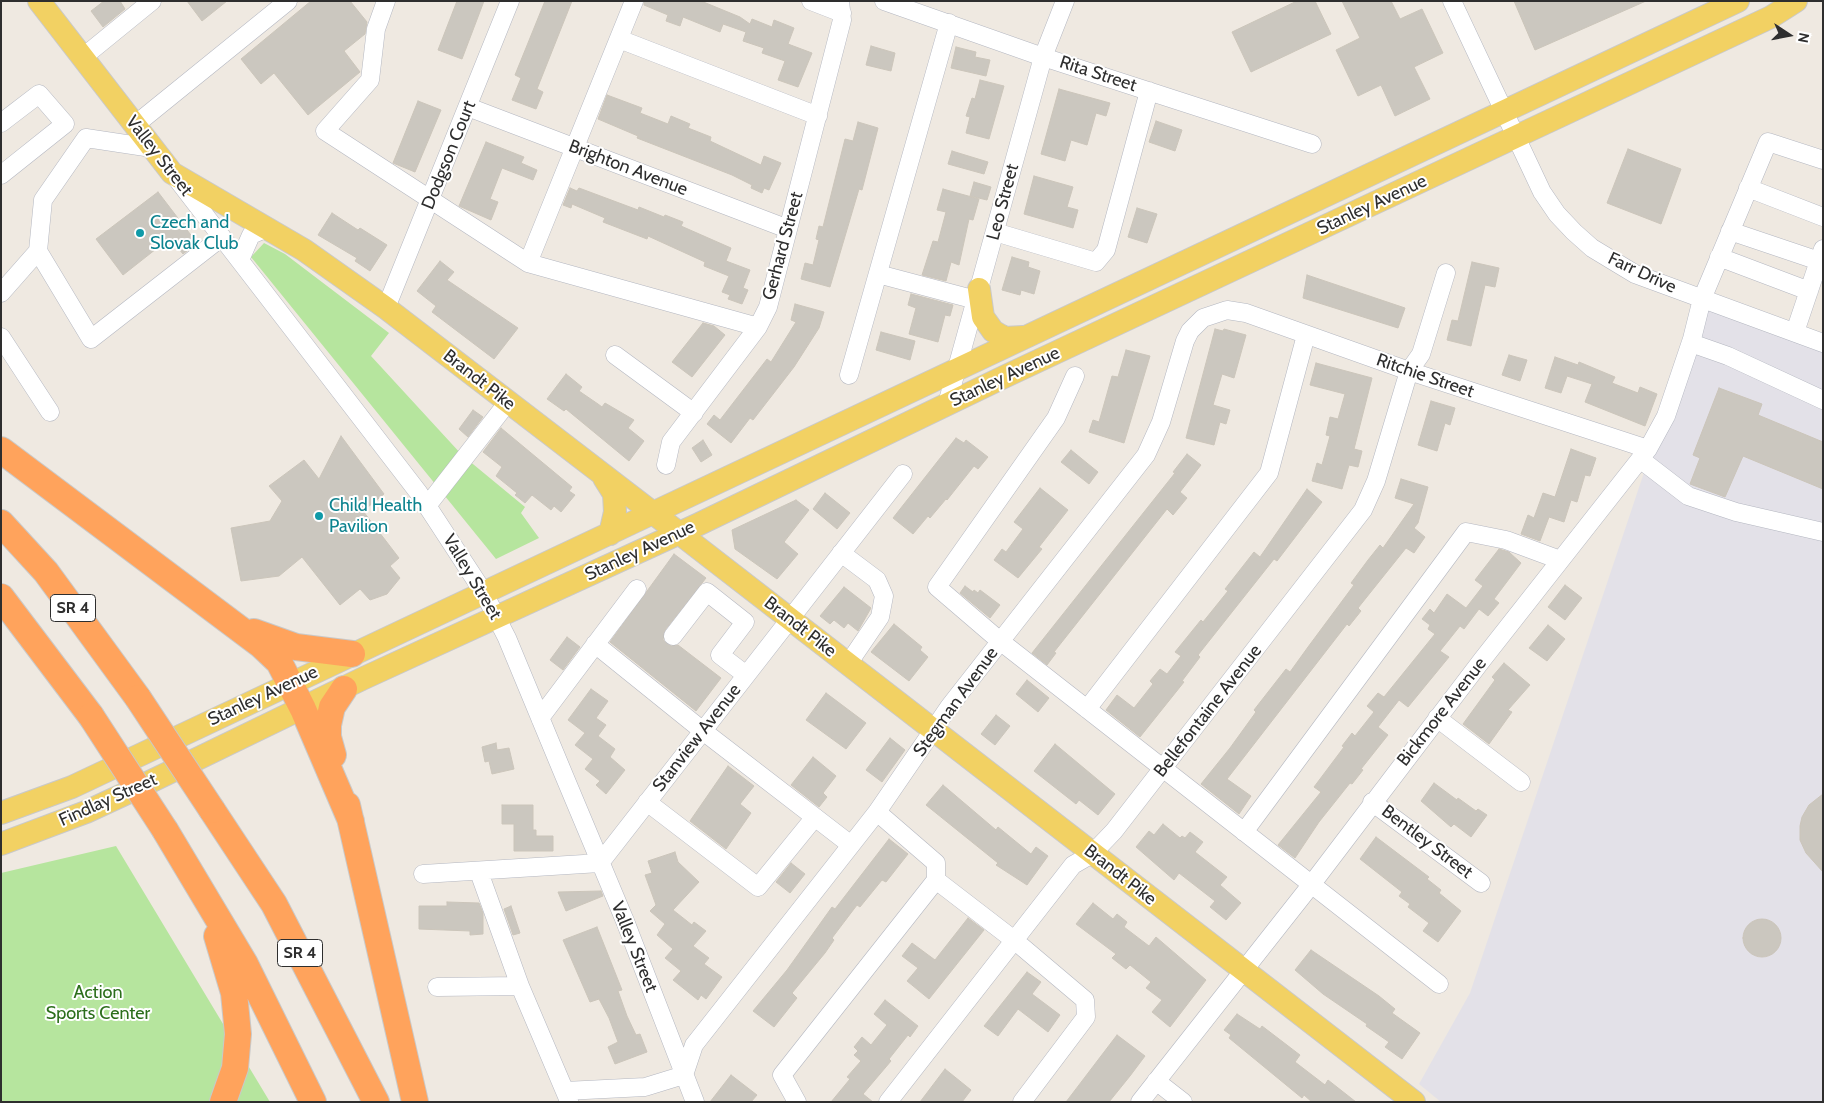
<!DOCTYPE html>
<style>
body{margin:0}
#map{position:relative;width:1824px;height:1103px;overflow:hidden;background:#efe9e1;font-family:Cabin,sans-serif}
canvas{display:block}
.frame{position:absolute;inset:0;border:2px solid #2e2e2e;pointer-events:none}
.north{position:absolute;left:1764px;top:10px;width:50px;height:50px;-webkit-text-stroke:4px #fff;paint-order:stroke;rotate:101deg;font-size:14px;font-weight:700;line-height:20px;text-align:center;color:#2e2e2e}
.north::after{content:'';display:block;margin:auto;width:18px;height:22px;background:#2e2e2e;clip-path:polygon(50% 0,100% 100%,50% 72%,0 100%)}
</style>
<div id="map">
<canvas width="1824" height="1103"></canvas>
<div class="frame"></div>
<div class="north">N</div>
</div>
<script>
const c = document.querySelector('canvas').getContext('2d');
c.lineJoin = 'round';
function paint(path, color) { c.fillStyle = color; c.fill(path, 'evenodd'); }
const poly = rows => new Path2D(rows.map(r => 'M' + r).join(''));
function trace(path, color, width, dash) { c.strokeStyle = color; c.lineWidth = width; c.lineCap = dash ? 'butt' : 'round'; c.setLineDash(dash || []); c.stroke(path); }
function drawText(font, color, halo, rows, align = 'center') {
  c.font = font + ' Cabin,sans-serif'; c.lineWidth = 4; c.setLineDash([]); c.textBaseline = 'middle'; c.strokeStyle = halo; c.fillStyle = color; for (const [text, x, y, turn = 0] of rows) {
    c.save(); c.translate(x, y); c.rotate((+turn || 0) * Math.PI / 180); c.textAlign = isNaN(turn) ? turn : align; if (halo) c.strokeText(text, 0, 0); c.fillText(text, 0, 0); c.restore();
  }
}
paint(poly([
 [1702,299,1823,345,1823,1102,1441,1102,1419,1084,1470,993]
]), '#e3e1e8');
paint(poly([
 [264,243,285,254,389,333,371,356,462,455,525,507,521,513,539,538,496,559,251,257],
 [116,846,270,1102,1,1102,1,873]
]), '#b6e59e');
const building = poly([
 [104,1,120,1,125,9,103,27,91,11,104,1],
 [187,1,227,1,202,21,187,1],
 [311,1,350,1,367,22,365,34,344,51,360,72,308,115,274,73,261,84,241,59,311,1],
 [457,1,484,1,462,59,438,50,457,1],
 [545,1,572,1,537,89,543,92,536,109,512,100,521,78,515,75,545,1],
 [644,1,701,1,740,17,750,24,752,19,772,27,774,20,794,28,788,44,812,53,798,87,778,80,785,61,762,53,764,48,743,41,746,32,723,24,720,32,683,17,680,26,666,21,668,15,644,5,644,1],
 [1297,1,1315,1,1331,34,1251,72,1232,32,1297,1],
 [1342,1,1391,1,1400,19,1422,9,1443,53,1414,67,1430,99,1395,116,1381,85,1358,96,1336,50,1360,38,1342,1],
 [1514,1,1646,1,1535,50,1514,1],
 [871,46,895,53,891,71,866,65,871,46],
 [956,47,976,52,975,57,990,60,986,76,951,68,956,47],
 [980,80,1004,86,989,139,966,133,970,117,966,116,972,98,975,99,980,80],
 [1059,89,1110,103,1106,116,1096,113,1087,145,1071,140,1065,161,1041,154,1059,89],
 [607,95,642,108,640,113,668,124,671,116,690,124,688,128,711,137,710,141,761,165,764,156,781,163,769,190,764,188,762,193,751,188,752,185,732,175,637,138,638,136,598,119,607,95],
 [418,101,441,110,415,172,393,163,418,101],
 [1156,121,1182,130,1175,151,1149,142,1156,121],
 [858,122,878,128,862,190,859,189,830,287,801,279,805,263,813,265,819,240,816,239,819,226,823,227,845,139,853,141,858,122],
 [486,142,524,157,521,163,537,170,533,180,502,168,490,199,498,202,491,220,459,206,486,142],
 [1628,149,1681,169,1661,224,1607,203,1628,149],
 [952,151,988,162,984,174,948,164,952,151],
 [1034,176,1073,187,1067,207,1078,210,1073,228,1024,214,1034,176],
 [974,182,991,187,987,200,970,196,974,182],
 [570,188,577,191,579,188,638,210,639,207,664,217,665,215,683,222,681,226,731,248,726,261,750,270,743,288,748,290,742,304,728,299,730,295,722,292,729,276,704,266,705,262,648,236,647,239,603,222,605,218,572,204,571,208,563,205,570,188],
 [943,189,979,199,973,220,969,219,959,265,951,262,946,281,922,275,933,241,938,242,946,212,937,210,943,189],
 [158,192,197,243,183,254,170,238,123,275,96,239,158,192],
 [1137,208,1157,214,1147,243,1128,237,1137,208],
 [332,213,358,230,360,228,387,245,370,271,355,261,357,258,318,235,332,213],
 [1012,257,1029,262,1028,267,1040,271,1034,294,1021,290,1020,295,1002,290,1012,257],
 [440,261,454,272,447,280,518,328,494,359,432,312,436,306,417,291,440,261],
 [1472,262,1499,268,1495,287,1485,285,1471,346,1447,340,1452,320,1458,321,1472,262],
 [1307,275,1405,308,1398,328,1303,298,1307,275],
 [911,294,953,305,950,316,945,315,938,342,909,334,916,308,908,305,911,294],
 [795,304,824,312,819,328,794,367,753,420,750,418,731,443,707,424,714,415,720,420,767,359,771,362,796,322,791,320,795,304],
 [703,323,714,326,725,335,692,377,672,362,703,323],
 [1215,329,1223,331,1224,329,1246,335,1234,378,1222,374,1213,405,1230,410,1226,424,1220,422,1214,445,1186,438,1215,329],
 [881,332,915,341,910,360,876,350,881,332],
 [1126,350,1150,356,1124,443,1089,432,1093,420,1099,422,1112,376,1118,377,1126,350],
 [1509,355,1527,360,1520,381,1502,375,1509,355],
 [1555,357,1578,365,1579,362,1615,377,1612,383,1638,393,1640,387,1657,394,1645,426,1585,402,1592,384,1567,376,1561,393,1545,388,1555,357],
 [1316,363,1372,378,1354,449,1362,451,1358,467,1349,465,1342,489,1312,481,1317,463,1322,465,1330,436,1326,435,1330,417,1338,419,1345,394,1310,385,1316,363],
 [566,374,582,387,579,391,598,404,602,407,605,403,634,420,628,428,644,441,629,461,566,409,564,411,547,399,566,374],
 [1719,388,1762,404,1758,415,1823,442,1823,489,1743,456,1725,497,1690,484,1700,458,1693,455,1719,388],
 [1431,401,1455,408,1450,425,1445,423,1437,451,1418,445,1431,401],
 [473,410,483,417,468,437,459,429,473,410],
 [501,428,572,487,569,491,575,495,561,512,554,506,551,510,532,495,525,503,515,495,517,493,496,476,502,467,483,452,501,428],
 [341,436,384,494,363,511,399,558,390,566,400,578,387,594,370,600,360,589,340,605,302,557,279,576,241,581,231,528,270,521,282,501,269,486,304,460,319,479,341,436],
 [956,438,964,443,966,440,988,457,978,469,974,466,947,500,946,499,930,518,928,516,913,534,893,518,956,438],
 [703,440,712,455,701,462,692,448,703,440],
 [1571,449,1596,458,1590,476,1585,475,1577,502,1571,500,1564,522,1549,517,1540,541,1521,534,1528,515,1534,518,1543,493,1555,497,1571,449],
 [1071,450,1098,472,1089,484,1061,462,1071,450],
 [1187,454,1201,465,1180,492,1187,498,1173,515,1167,509,1054,652,1056,653,1047,665,1032,653,1175,473,1173,472,1187,454],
 [1401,479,1428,487,1418,523,1414,528,1425,537,1414,553,1406,548,1358,608,1361,611,1349,626,1347,624,1227,779,1251,796,1239,814,1201,784,1230,748,1256,712,1254,710,1286,669,1290,672,1308,647,1354,585,1351,583,1368,560,1380,545,1383,548,1414,504,1395,498,1401,479],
 [1040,488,1068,510,1039,547,1042,549,1018,578,994,560,1002,549,1006,552,1023,529,1014,522,1040,488],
 [1307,489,1322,502,1277,561,1274,559,1198,655,1200,657,1182,681,1184,682,1140,737,1106,710,1117,695,1134,708,1153,684,1150,681,1160,669,1167,674,1181,656,1175,652,1201,620,1203,622,1228,591,1225,589,1254,552,1260,557,1307,489],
 [825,493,850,513,837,529,813,509,825,493],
 [796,500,809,510,784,542,798,554,777,579,735,549,732,530,796,500],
 [1499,549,1509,552,1521,563,1494,599,1499,603,1488,616,1479,609,1464,629,1460,626,1440,651,1449,657,1408,707,1399,700,1378,727,1388,735,1361,769,1363,770,1352,784,1350,783,1319,822,1295,858,1278,845,1321,792,1314,787,1344,747,1342,746,1352,733,1355,736,1374,712,1367,706,1378,693,1384,697,1435,634,1428,629,1430,625,1422,619,1430,609,1434,613,1447,594,1466,608,1483,586,1475,580,1499,549],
 [674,554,706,578,665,630,663,640,671,646,678,645,721,678,696,711,610,642,674,554],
 [1565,585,1582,598,1565,620,1548,607,1565,585],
 [965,586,973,592,974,590,978,593,980,590,1000,605,990,618,960,593,965,586],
 [844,587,871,608,858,631,848,623,844,628,834,620,830,624,820,616,844,587],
 [894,624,922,647,920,650,928,657,909,681,871,652,894,624],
 [1548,625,1565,639,1547,661,1529,648,1548,625],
 [567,637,580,647,563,670,550,660,567,637],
 [1504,663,1530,685,1508,710,1512,712,1489,744,1463,724,1495,680,1492,677,1504,663],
 [1027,680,1049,698,1038,712,1016,694,1027,680],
 [591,689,608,701,596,718,606,725,598,736,615,749,610,757,625,770,606,794,596,785,600,781,585,769,593,759,575,745,585,733,568,720,591,689],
 [826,693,866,723,846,749,806,720,826,693],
 [996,715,1010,726,995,745,981,734,996,715],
 [890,738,905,750,882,782,866,770,890,738],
 [496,743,497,750,509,748,514,769,492,774,489,761,485,762,482,747,496,743],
 [1055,744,1115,794,1098,815,1079,800,1076,804,1034,771,1055,744],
 [813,757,836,776,823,793,827,797,819,807,791,785,813,757],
 [728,766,754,786,740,804,751,813,726,849,690,821,728,766],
 [1434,783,1457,800,1458,798,1476,811,1478,809,1487,815,1471,837,1454,824,1451,827,1421,801,1434,783],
 [943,785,996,830,998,827,1031,854,1036,847,1048,856,1027,885,996,865,998,863,926,805,943,785],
 [1823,794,1823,872,1806,853,1800,840,1800,826,1802,817,1809,805,1823,794],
 [502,805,533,805,533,830,536,830,536,836,553,836,553,851,514,851,514,824,502,824,502,805],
 [1163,824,1180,838,1182,836,1185,838,1190,832,1203,842,1195,852,1227,877,1220,885,1241,903,1226,920,1210,907,1215,901,1179,873,1174,880,1136,847,1149,831,1154,835,1163,824],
 [1376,837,1429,877,1427,879,1441,890,1439,893,1461,911,1438,942,1423,931,1429,923,1408,907,1410,904,1399,896,1402,892,1360,859,1376,837],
 [889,839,908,854,886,882,882,880,860,907,857,905,832,938,834,940,825,953,792,993,797,998,774,1027,753,1011,787,970,832,907,835,909,889,839],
 [675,852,678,862,699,882,673,910,692,925,694,922,706,931,693,946,709,958,704,964,722,977,706,999,701,995,698,1000,673,980,681,971,665,958,673,949,657,935,665,924,650,911,656,905,645,875,652,873,648,861,675,852],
 [791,863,805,874,790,893,776,882,791,863],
 [601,891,603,896,566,911,558,892,601,891],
 [447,902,479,903,483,913,483,934,470,935,470,931,419,929,419,906,447,906,447,902],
 [1093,903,1113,919,1117,914,1127,922,1124,927,1149,946,1156,937,1206,980,1170,1027,1152,1012,1162,1000,1146,988,1151,982,1130,965,1126,969,1112,958,1116,954,1076,924,1093,903],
 [511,906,520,933,513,935,504,909,511,906],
 [968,918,984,930,929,999,907,981,918,968,902,956,912,943,935,960,968,918],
 '1743 938a19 19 0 1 1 38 0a19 19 0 1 1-38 0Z',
 [597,927,622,990,618,991,627,1016,636,1035,640,1034,647,1052,615,1064,608,1047,618,1042,609,1018,599,999,590,1002,563,940,597,927],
 [1311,950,1379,996,1395,1009,1392,1013,1420,1033,1402,1059,1385,1047,1389,1042,1366,1026,1367,1024,1323,994,1295,970,1311,950],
 [1027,972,1041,982,1032,994,1060,1015,1048,1032,1018,1009,998,1036,984,1026,1027,972],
 [885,1000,918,1026,910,1037,908,1035,889,1059,891,1061,863,1094,873,1102,831,1102,850,1079,847,1077,861,1061,854,1055,858,1051,854,1047,862,1037,871,1045,887,1025,874,1014,885,1000],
 [1237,1014,1260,1029,1262,1026,1300,1055,1295,1062,1325,1085,1328,1080,1356,1102,1312,1102,1304,1095,1302,1098,1229,1038,1231,1035,1224,1030,1237,1014],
 [1117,1035,1145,1056,1130,1076,1109,1102,1066,1102,1117,1035],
 [945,1069,971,1090,962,1102,920,1102,945,1069],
 [731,1075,757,1095,751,1102,710,1102,731,1075]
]);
paint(building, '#cbc7bf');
trace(building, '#cbc5ba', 1);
const minor = poly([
 [386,1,376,29,370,80,325,131,528,263,758,327],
 [811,1,842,13],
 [884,1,1043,57,1312,144],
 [1452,1,1542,192,1557,214,1574,232,1592,248,1635,274,1823,343],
 [619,39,818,116],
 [82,58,152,1],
 [468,107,788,229],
 [1,123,39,94,65,124,1,175],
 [135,125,288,1],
 [152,148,86,138,43,200,38,251,91,339,222,237],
 [177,179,418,492,484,593,507,638,563,773,625,921,695,1102],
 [1748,188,1823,217],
 [1730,231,1819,261],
 [995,232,1096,262,1106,250,1149,91],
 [1719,257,1809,291],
 [240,260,251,235,267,228],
 [528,263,634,1],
 [878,274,976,300],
 [1,293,38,251],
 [386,308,510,1],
 [1795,332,1823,249],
 [1,337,50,412],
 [1691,343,1728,356,1823,400],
 [615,355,694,413],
 [849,375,949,23],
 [1075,376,1056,418,937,587,1000,641,1439,984],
 [947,404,1043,57,1065,1],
 [1640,459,1688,496,1736,512,1823,532],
 [666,465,671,442,758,327,768,307,842,20,840,1],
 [427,506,508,402],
 [841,553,877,580,884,596,880,617,848,664],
 [673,636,707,592,745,622,720,655,746,675],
 [595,644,703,731,851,845],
 [1087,709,1269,473,1306,335],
 [540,718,637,589],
 [1437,718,1521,782],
 [647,802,758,887,815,817],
 [1372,802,1481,883],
 [1244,832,1466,532,1506,540,1560,560],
 [479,872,520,986,569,1101],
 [423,874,600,863,903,474],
 [936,880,1014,940,1085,1000,1086,1017,1022,1102],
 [437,987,520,986],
 [1156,1081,1183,1102],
 [565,1091,645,1087,684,1075,694,1045,877,812,949,707,1146,455,1161,422,1185,341,1190,331,1203,318,1227,310,1246,313,1409,371,1648,449],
 [797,1102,782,1075,936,880,936,863,877,812],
 [888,1102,1073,865,1092,854,1114,831,1363,510,1376,481,1409,371,1421,354,1446,273],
 [1140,1102,1311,885,1482,660,1648,449,1666,416,1692,339,1702,299,1768,142,1823,160]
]);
const major = poly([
 [39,1,172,173,304,250,386,308,679,533,1414,1102],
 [979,289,983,317,993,331,1005,338,1023,337],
 [604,478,614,494,615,512,610,534],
 [1,813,72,787,1738,1],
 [1,844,86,812,129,792,364,678,697,525,1008,375,1771,17,1796,1]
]);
const highway = poly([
 [1,450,261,645,279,662,303,709,351,821],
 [1,523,46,572,138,698],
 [1,597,91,716],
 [254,632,296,647,352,654],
 [333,755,328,737,328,725,332,707,344,689],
 [347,805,415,1102],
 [212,810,274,904,376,1102],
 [165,830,245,964,313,1102],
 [217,936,234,993,238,1034,235,1068,223,1102]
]);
trace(minor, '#b4b7c1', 19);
trace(major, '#c9c9c9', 24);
trace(highway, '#c9c9c9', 28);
trace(minor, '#fff', 18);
trace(major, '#f2d163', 22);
trace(highway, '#ffa35c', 26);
const highwayBridge = poly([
 [138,698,212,810],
 [91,716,165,830]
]);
trace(highwayBridge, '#c9c9c9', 28, []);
trace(highwayBridge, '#ffa35c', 26);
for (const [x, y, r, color] of [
 [140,233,5,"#0f9aa8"],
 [319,516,5,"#0f9aa8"]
]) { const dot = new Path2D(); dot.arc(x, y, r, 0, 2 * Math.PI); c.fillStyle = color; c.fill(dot); trace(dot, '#fff', 2); }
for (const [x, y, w] of [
 [73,608,45],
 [300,953,45]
]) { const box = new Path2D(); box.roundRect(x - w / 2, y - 13.5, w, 27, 4); c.fillStyle = '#fff'; c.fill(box); trace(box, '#2e2e2e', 1); }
drawText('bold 16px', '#2e2e2e', null, [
 ["SR 4",73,608],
 ["SR 4",300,953]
]);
drawText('18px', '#2e2e2e', '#fff', [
 ["Rita Street",1098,74,18],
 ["Dodgson Court",449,155,-68],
 ["Valley Street",159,156,52],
 ["Brighton Avenue",628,168,21],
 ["Leo Street",1003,202,-75],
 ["Stanley Avenue",1372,205,-25],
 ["Gerhard Street",783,246,-75],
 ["Farr Drive",1642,273,25],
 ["Ritchie Street",1425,376,19],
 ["Stanley Avenue",1005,377,-25],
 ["Brandt Pike",479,380,38],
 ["Stanley Avenue",640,551,-25],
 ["Valley Street",472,577,59],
 ["Brandt Pike",800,627,38],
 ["Stanley Avenue",263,696,-25],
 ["Stegman Avenue",956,702,-54],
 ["Bellefontaine Avenue",1208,711,-52],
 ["Bickmore Avenue",1442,712,-52],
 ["Stanview Avenue",697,738,-52],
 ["Findlay Street",108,800,-24],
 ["Bentley Street",1427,842,37],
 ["Brandt Pike",1120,875,38],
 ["Valley Street",634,947,68]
]);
drawText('18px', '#0d838f', '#fff', [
 ["Czech and",150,223],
 ["Slovak Club",150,244],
 ["Child Health",329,506],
 ["Pavilion",329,527]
], 'left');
drawText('18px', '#2c6e1b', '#fff', [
 ["Action",98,993],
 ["Sports Center",98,1014]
]);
</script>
